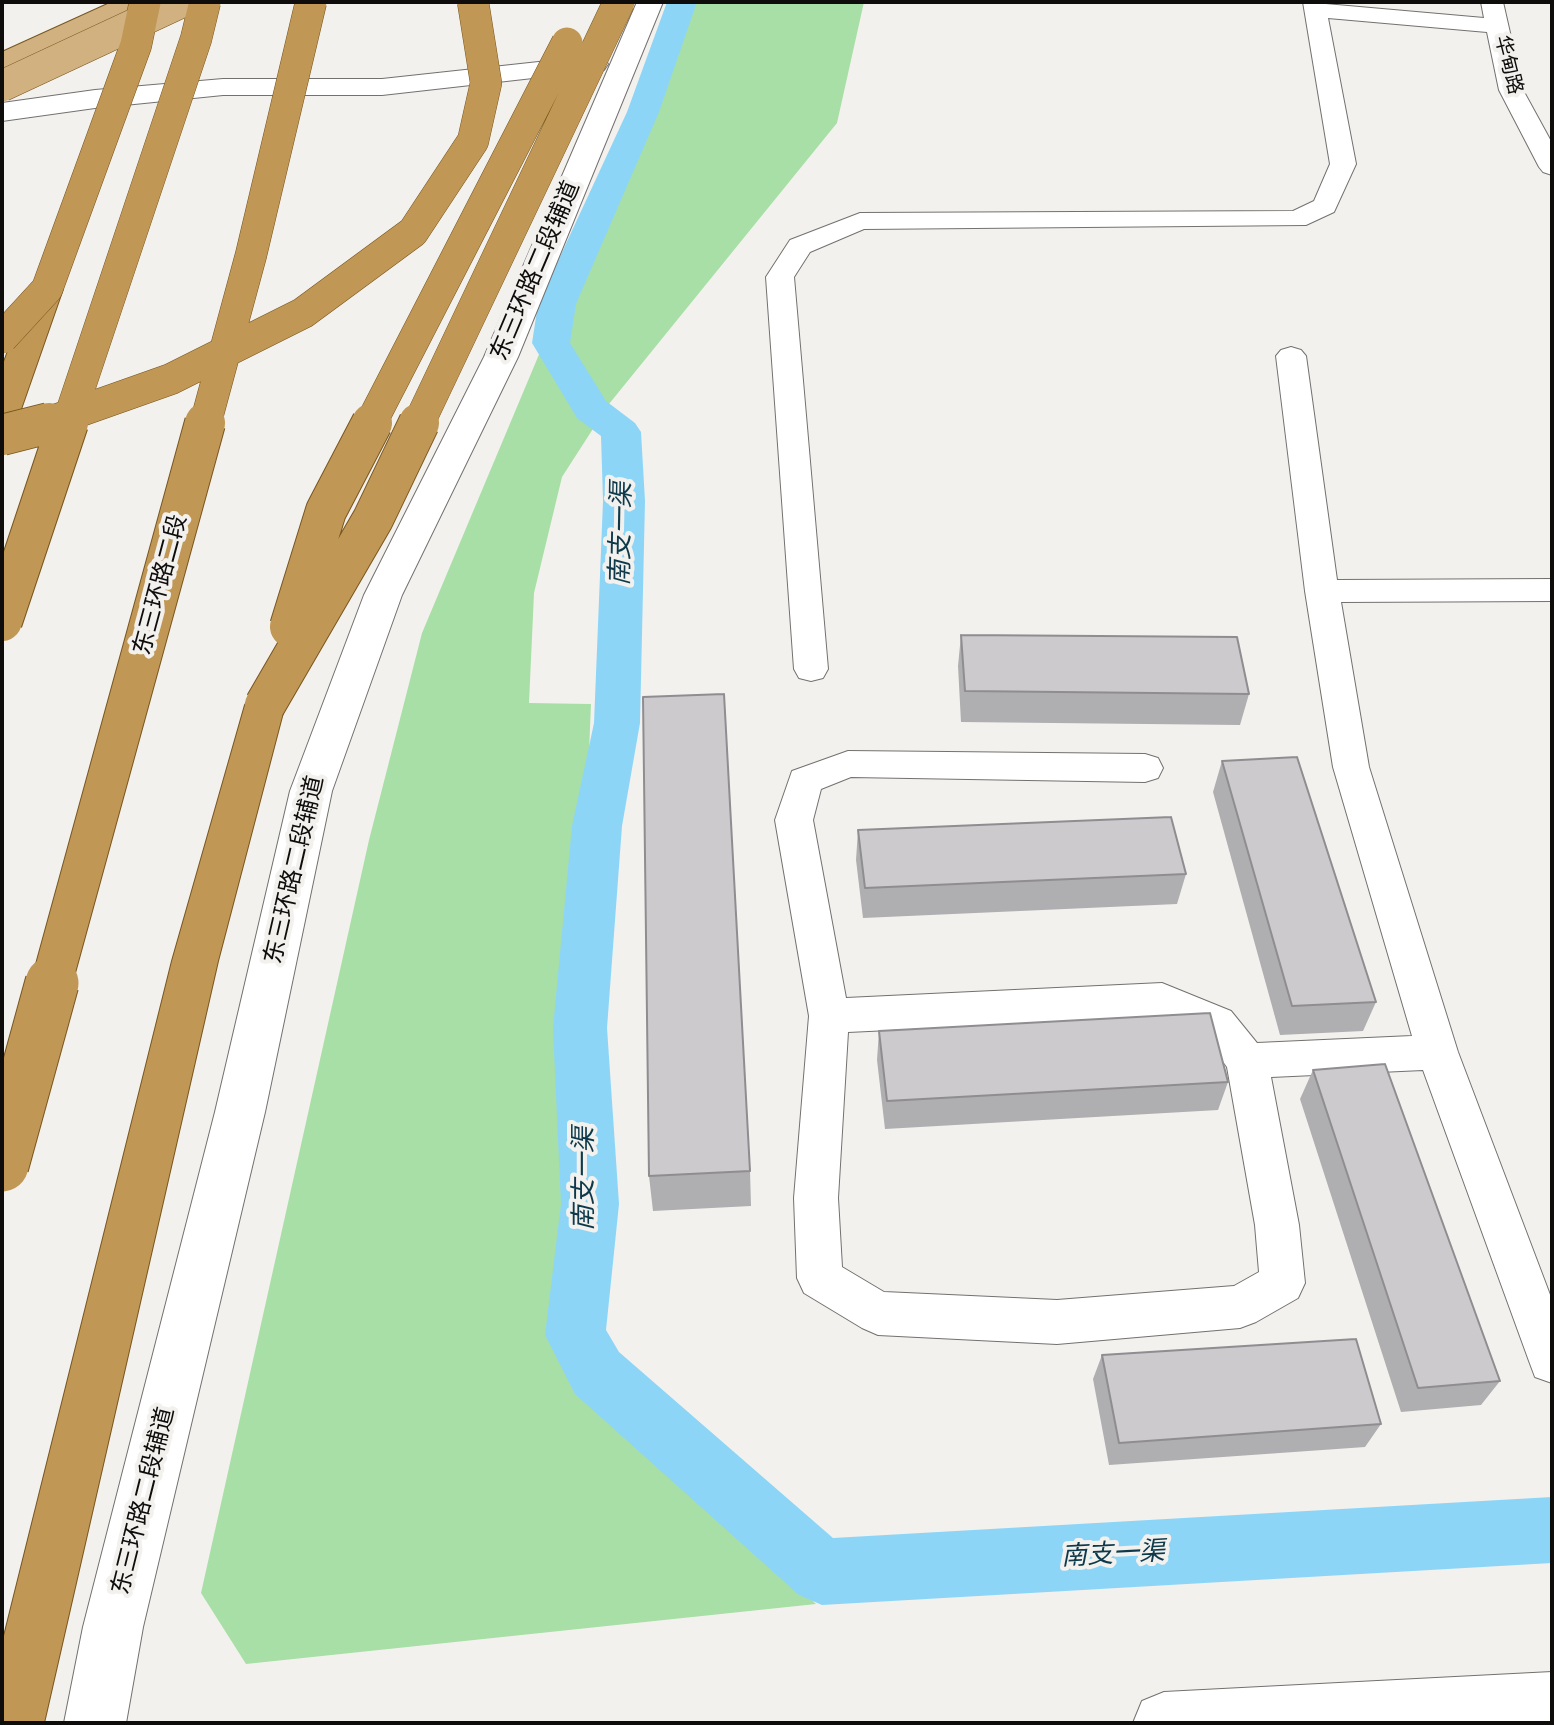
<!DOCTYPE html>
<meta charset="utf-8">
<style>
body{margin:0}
#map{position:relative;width:1554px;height:1725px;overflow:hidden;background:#f3f1ee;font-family:"Archivo Narrow",sans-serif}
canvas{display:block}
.frame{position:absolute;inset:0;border:4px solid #0e0d0c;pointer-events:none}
</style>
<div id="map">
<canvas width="1554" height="1725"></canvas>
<div class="frame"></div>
</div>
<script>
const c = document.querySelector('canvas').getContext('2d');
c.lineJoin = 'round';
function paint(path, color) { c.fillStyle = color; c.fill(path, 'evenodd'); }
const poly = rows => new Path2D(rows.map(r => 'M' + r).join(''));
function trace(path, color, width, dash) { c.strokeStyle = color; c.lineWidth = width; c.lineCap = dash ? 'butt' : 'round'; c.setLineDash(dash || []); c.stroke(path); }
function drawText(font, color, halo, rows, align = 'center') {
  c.font = font + ' "Archivo Narrow","Noto Sans SC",sans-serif'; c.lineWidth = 8; c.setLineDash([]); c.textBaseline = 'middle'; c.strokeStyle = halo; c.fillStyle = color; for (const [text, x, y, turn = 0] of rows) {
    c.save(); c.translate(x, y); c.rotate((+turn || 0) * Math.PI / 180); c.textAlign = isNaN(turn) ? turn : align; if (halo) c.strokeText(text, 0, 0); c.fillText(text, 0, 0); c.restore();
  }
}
paint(poly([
 [681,2,864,2,837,123,609,404,562,477,534,593,529,703,591,704,564,1357,816,1604,246,1664,201,1593,369,840,422,633,648,95]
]), '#a8dfa6');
paint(poly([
 [667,2,697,2,659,112,576,304,570,343,606,401,635,423,641,432,645,501,640,723,622,826,607,1028,619,1204,606,1330,619,1352,833,1538,1552,1497,1552,1563,822,1605,799,1595,575,1394,545,1335,561,1204,553,1028,572,826,594,723,603,501,601,436,577,418,532,343,538,304,627,112,667,2]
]), '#8dd5f7');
const minor = poly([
 [1303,2,1484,18,1481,2,1503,2,1523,90,1552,143,1552,175,1543,172,1539,167,1499,90,1487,32,1328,18,1356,164,1334,212,1306,225,864,229,810,252,794,277,828,669,823,678,811,681,799,678,794,669,766,277,790,240,860,213,1293,211,1314,201,1330,164,1303,2],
 [1291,347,1301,350,1306,356,1337,580,1552,579,1552,601,1341,602,1369,767,1458,1052,1552,1300,1552,1383,1535,1377,1529,1361,1423,1070,1271,1077,1299,1225,1305,1283,1298,1298,1256,1322,1240,1328,1057,1344,878,1335,862,1328,804,1293,797,1278,794,1198,809,1016,775,820,792,771,848,751,1145,754,1158,758,1163,768,1158,778,1145,782,851,777,821,789,813,820,846,998,1162,983,1231,1011,1257,1043,1412,1036,1333,767,1305,591,1276,356,1281,350,1291,347],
 [1160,1017,1203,1035,1227,1067,1255,1225,1259,1272,1234,1286,1057,1300,884,1292,842,1267,838,1198,848,1032,1160,1017]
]);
const tertiary = poly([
 [1552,1672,1552,1723,1133,1723,1142,1701,1164,1692,1552,1672]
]);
const secondary = poly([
 [637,2,663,2,518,357,402,595,332,791,265,1112,143,1627,126,1723,64,1723,83,1627,215,1112,290,791,364,595,484,357,637,2],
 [594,56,604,58,608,64,604,70,382,95,223,95,95,108,2,121,2,103,95,90,223,79,382,79,594,56]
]);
const primary = poly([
 [112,2,147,2,143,8,2,70,2,52,112,2]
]);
const trunk = poly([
 [47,279,58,282,63,289,19,415,14,423,2,426,2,367,31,289,36,282,47,279],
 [265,690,279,695,285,705,218,961,44,1723,2,1723,2,1644,172,961,245,705,251,695,265,690]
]);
trace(minor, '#73716f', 2);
trace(tertiary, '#73716f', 2);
trace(secondary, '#73716f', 2);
trace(primary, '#78561f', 2);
trace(trunk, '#78561f', 2);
paint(minor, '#fff');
paint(tertiary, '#fff');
paint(secondary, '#fff');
paint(primary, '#d0b17f');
paint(trunk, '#c09754');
const primaryBridge = poly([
 [2,86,182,2]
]);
const trunkBridgeFar2 = poly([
 [2,338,47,289,136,45,145,2],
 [41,425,171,379,303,313,413,232,473,141,486,83,473,2],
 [67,425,196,39,205,2],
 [205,425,251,255,311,2],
 [370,425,567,43],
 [418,425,619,2]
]);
const trunkBridgeFar1 = poly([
 [2,435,49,423],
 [2,621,68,423],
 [290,627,326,511,372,423],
 [265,705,373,519,419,423],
 [51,985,205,423]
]);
const trunkBridge = poly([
 [2,1165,52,983]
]);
trace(primaryBridge, '#78561f', 32, []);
trace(trunkBridgeFar2, '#78561f', 32, []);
trace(trunkBridgeFar1, '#78561f', 42, []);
trace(trunkBridge, '#78561f', 55, []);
trace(primaryBridge, '#d0b17f', 31);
trace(trunkBridgeFar2, '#c09754', 31);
trace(trunkBridgeFar1, '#c09754', 40);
trace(trunkBridge, '#c09754', 53);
paint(poly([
 [961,635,1249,694,1240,725,961,722,958,666],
 [1222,761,1376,1002,1363,1031,1280,1035,1213,792],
 [858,830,1186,874,1177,904,863,918,856,860],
 [879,1031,1228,1082,1218,1110,885,1129,877,1060],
 [1313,1070,1500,1381,1481,1405,1401,1412,1300,1099],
 [750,1171,751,1206,653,1211,649,1176],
 [1102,1355,1381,1424,1365,1447,1109,1465,1093,1379]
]), '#afaeb0');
const building = poly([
 [961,635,1237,637,1249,694,965,691,961,635],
 [724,694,750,1171,649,1176,643,697,724,694],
 [1297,757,1376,1002,1292,1006,1222,761,1297,757],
 [1171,817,1186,874,865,888,858,830,1171,817],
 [1210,1013,1228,1082,887,1101,879,1031,1210,1013],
 [1385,1064,1500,1381,1418,1388,1313,1070,1385,1064],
 [1356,1339,1381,1424,1119,1443,1102,1355,1356,1339]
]);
paint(building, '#cccacd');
trace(building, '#8f8d90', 2);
drawText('20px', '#0e0d0c', '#f3f1ee', [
 ["华甸路",1508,65,76]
]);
drawText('24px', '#0e0d0c', '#f3f1ee', [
 ["东三环路二段辅道",536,271,-67],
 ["东三环路二段",161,585,-75],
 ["东三环路二段辅道",295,870,-77],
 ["东三环路二段辅道",144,1501,-76]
]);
drawText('italic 26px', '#0d394a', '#f3f1ee', [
 ["南支一渠",622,534,-89],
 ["南支一渠",585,1179,-90],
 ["南支一渠",1113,1555,-3]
]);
</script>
